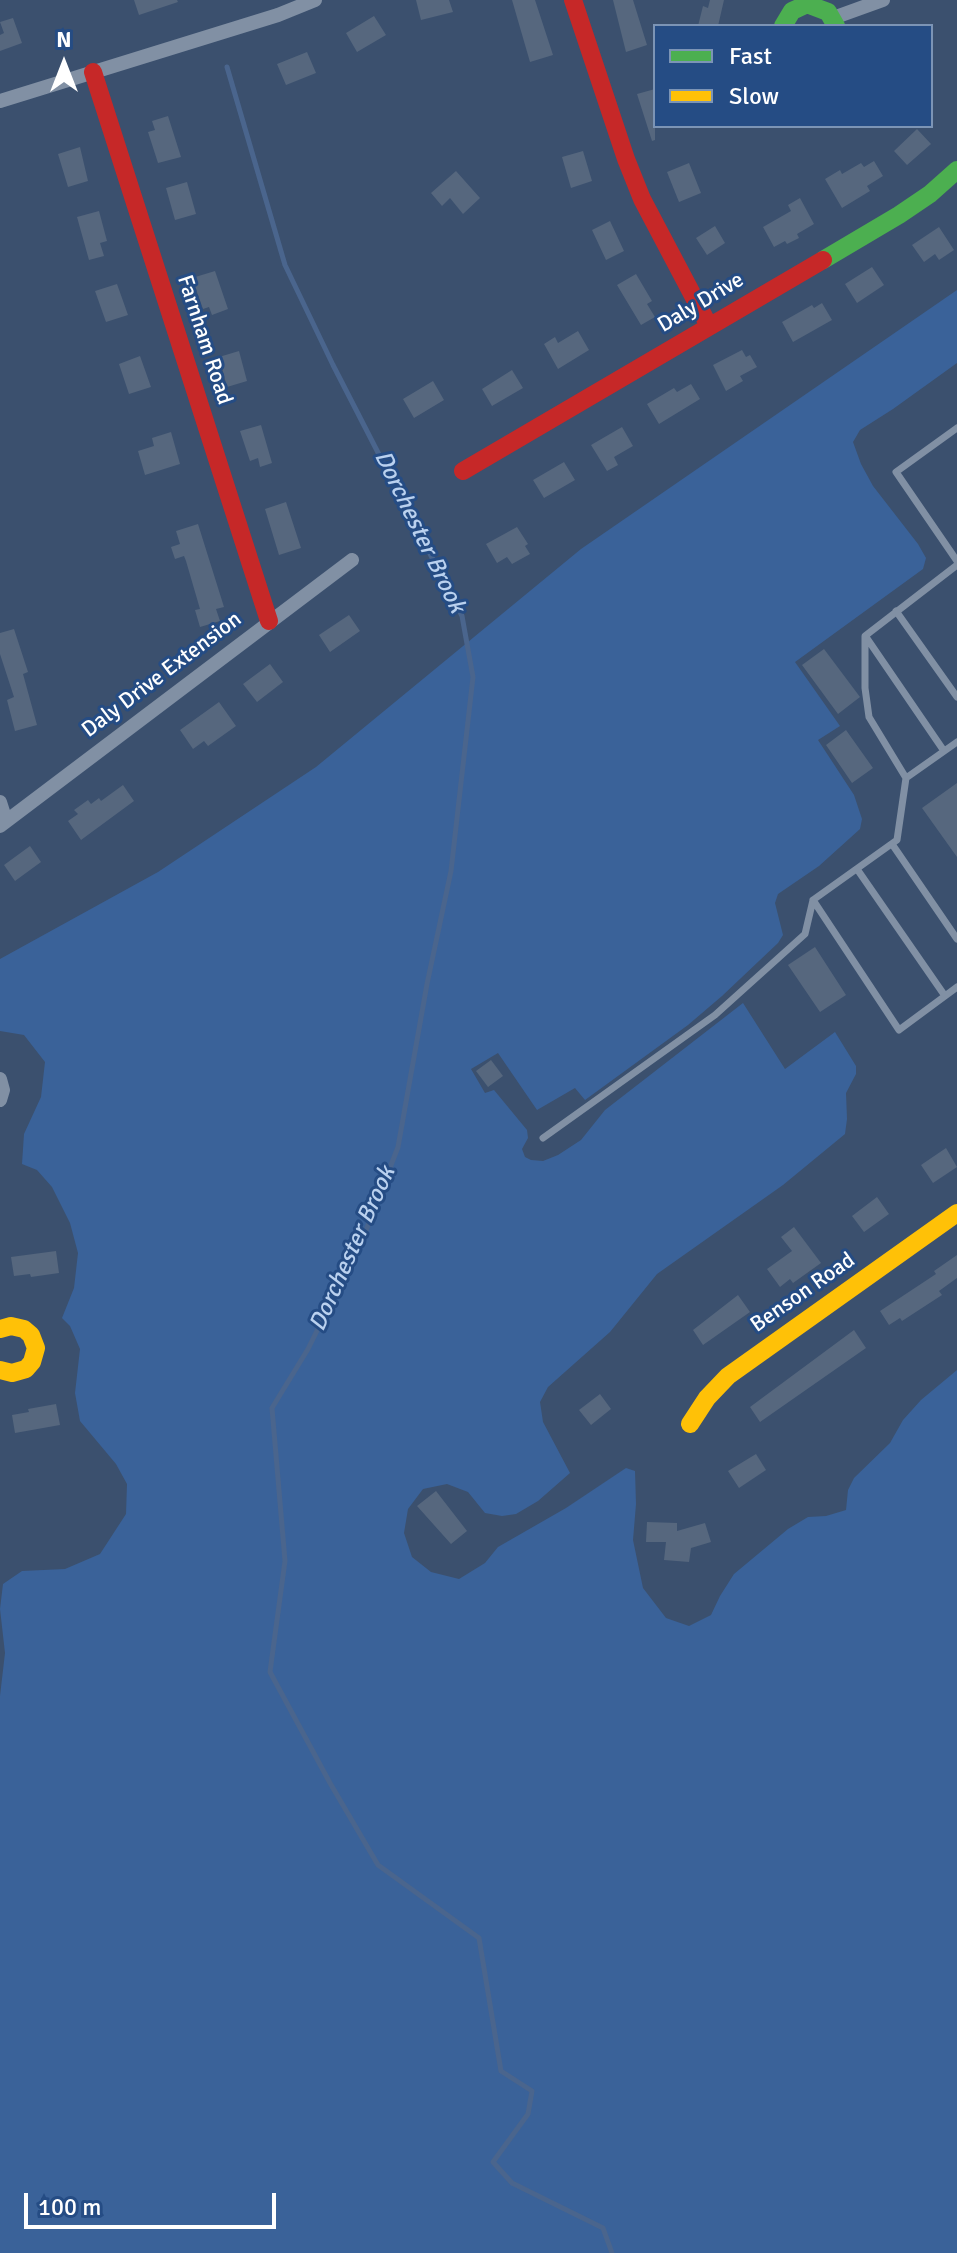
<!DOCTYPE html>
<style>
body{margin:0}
#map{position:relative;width:957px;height:2253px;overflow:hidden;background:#3b506e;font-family:Signika,sans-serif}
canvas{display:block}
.legend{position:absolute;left:653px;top:24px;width:280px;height:104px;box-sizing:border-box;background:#254c84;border:2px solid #7c94b5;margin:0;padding:10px 14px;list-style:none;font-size:24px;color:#fff}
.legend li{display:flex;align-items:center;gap:16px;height:40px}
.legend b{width:40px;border:2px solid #7c94b5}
.north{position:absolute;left:24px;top:24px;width:80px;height:80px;-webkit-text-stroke:6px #254c84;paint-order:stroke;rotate:0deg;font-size:22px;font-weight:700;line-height:32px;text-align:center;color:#fff}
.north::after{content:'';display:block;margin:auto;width:28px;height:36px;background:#fff;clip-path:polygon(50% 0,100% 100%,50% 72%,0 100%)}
.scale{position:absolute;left:24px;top:2193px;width:252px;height:36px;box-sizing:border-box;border:4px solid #fff;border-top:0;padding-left:10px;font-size:24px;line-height:28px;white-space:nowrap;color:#fff;-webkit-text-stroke:6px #254c84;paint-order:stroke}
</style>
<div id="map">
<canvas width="957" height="2253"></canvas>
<ul class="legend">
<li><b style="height:10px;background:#4caf50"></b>Fast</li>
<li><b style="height:10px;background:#ffc107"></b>Slow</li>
</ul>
<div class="north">N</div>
<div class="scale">100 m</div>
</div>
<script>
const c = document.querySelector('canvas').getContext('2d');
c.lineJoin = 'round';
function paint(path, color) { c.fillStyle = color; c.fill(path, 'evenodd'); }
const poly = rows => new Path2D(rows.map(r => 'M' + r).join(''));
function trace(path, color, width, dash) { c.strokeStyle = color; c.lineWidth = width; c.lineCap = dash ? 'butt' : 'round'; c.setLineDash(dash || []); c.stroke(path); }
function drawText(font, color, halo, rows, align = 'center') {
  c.font = font + ' Signika,sans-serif'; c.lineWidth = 6; c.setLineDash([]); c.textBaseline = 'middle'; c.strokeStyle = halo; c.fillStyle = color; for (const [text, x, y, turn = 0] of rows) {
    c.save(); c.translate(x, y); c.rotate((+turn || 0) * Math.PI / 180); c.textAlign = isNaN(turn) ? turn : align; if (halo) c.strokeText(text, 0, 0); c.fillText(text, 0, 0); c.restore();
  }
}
paint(poly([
 [957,290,957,363,893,409,860,430,853,442,861,464,873,486,918,544,926,558,923,569,795,662,840,726,818,740,854,795,862,819,860,829,819,866,778,894,775,903,783,935,778,943,722,996,688,1025,585,1100,575,1088,537,1110,498,1053,471,1069,485,1093,494,1090,527,1130,528,1138,522,1149,525,1157,531,1160,543,1161,558,1155,581,1140,605,1110,743,1003,785,1069,835,1032,856,1066,856,1074,846,1093,847,1119,845,1134,783,1185,657,1274,610,1332,548,1387,540,1402,543,1422,570,1473,538,1501,516,1514,502,1516,485,1513,468,1492,447,1484,423,1489,408,1509,404,1533,412,1557,431,1572,459,1579,485,1563,498,1547,566,1508,626,1468,635,1471,636,1504,633,1540,643,1588,666,1618,689,1626,711,1615,720,1596,734,1574,788,1529,808,1517,826,1516,846,1510,848,1490,854,1478,890,1443,903,1420,921,1400,957,1370,957,2253,0,2253,0,1696,5,1653,0,1609,3,1584,22,1571,65,1569,100,1554,126,1514,127,1484,116,1464,80,1421,75,1393,80,1349,70,1326,62,1318,74,1288,78,1253,70,1223,52,1187,37,1170,22,1164,24,1134,41,1097,45,1062,24,1035,0,1031,0,959,158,872,316,767,581,549]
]), '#3a6299');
trace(poly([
 [227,67,285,265,333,365,462,616,473,677,451,871,427,984,398,1147,365,1233,308,1349,272,1408,285,1561,270,1672,330,1783,378,1865,479,1938,501,2071,532,2091,528,2114,493,2162,512,2183,603,2228,612,2253]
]), '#4a658d', 5);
paint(poly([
 [134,0,177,0,178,2,139,15],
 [416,0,449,0,453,12,421,20],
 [512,0,535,0,553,55,530,62],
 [613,0,633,0,647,45,626,52],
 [710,0,724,0,718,26,698,26,703,6,708,8],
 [374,16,386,35,357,52,346,33],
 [13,18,22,43,0,51,0,35,4,33,0,22],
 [307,52,316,73,286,85,277,64],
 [655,89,655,140,652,141,637,94],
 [168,116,181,157,158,163,148,132,155,130,152,121],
 [917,129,931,144,907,165,894,151],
 [80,147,88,181,68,187,58,154],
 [583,151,592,181,571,188,562,157],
 [874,161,883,176,867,186,870,191,842,208,825,179,840,170,842,174,861,163,864,167],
 [689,163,701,193,679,202,667,172],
 [456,171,480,198,463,214,450,198,442,206,431,193],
 [187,182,196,214,175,220,166,188],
 [800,198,814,224,797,234,799,238,787,244,785,241,774,247,763,227,791,211,788,205],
 [99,211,107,241,100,243,104,256,89,260,77,217],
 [610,221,624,251,606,260,592,230],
 [715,226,725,243,707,255,696,238],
 [939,227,954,250,939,260,935,254,924,262,912,245],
 [872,267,884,285,857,303,845,284],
 [215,271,228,309,212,315,209,307,203,309,192,278],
 [636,274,652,301,647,304,655,317,641,325,617,285],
 [117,284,128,315,106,322,95,291],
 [822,303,832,320,793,342,782,322,812,305,814,308],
 [578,331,589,350,558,369,544,344,555,337,558,343],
 [742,350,746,357,750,355,757,367,740,376,743,381,726,391,713,365],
 [239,351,247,381,227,387,219,357],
 [140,356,151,387,129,394,119,364],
 [512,370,523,388,492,406,482,389],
 [433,381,444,400,414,418,403,399],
 [691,384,700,399,659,424,647,404,674,388,677,392],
 [261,425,272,463,260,467,258,458,250,461,240,431],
 [622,427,633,446,614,457,618,465,607,471,591,445],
 [171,432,180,464,145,475,138,451,154,446,152,438],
 [564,462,575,480,544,498,533,480],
 [286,502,301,548,279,555,265,509],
 [198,524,224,607,216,609,220,621,200,627,195,610,200,609,186,561,184,556,175,559,171,547,180,544,176,531],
 [517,527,528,544,525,546,530,554,512,564,507,557,497,563,486,544],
 [349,615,360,631,330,652,319,635],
 [14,629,28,672,23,674,37,725,15,731,7,700,14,697,0,654,0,633],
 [824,649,860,697,838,714,802,665],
 [270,664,283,682,257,702,243,684],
 [219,702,236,726,208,746,204,741,193,749,180,730],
 [846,730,873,768,852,783,826,745],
 [957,783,957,857,922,808],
 [123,785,134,801,81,840,68,821,78,814,74,810,88,800,91,804,99,798,101,801],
 [30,846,41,862,15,881,4,865],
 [815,947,846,995,820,1012,788,965],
 [491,1060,503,1076,488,1087,476,1071],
 [946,1148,957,1167,933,1183,921,1165],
 [877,1197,889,1214,864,1232,852,1216],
 [794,1227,821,1263,793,1283,790,1279,780,1287,767,1269,792,1251,781,1237],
 [56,1251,59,1273,31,1277,30,1274,14,1276,11,1257],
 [957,1255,957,1278,939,1291,942,1295,902,1321,900,1318,889,1325,880,1311,936,1274,934,1271],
 [738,1295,750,1312,703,1345,693,1330],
 [854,1330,866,1348,760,1422,750,1407],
 [600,1394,611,1409,591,1425,579,1410],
 [56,1404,60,1425,15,1433,12,1415,29,1412,28,1409],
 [756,1454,766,1470,739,1488,728,1471],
 [436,1491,467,1531,451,1544,417,1506],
 [647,1522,677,1523,677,1531,705,1523,711,1542,691,1548,689,1562,664,1560,666,1542,646,1542]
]), '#56677e');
trace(poly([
 [957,428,896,472,957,561],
 [896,611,957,697],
 [866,637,944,751],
 [906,778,957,742],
 [892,844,957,939],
 [813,900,899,1030,945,996,857,869],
 [945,996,957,987],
 [543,1138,715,1015,805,934,813,900,897,840,906,778,869,717,865,688,865,636,957,565]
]), '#8190a4', 7);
trace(poly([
 [833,18,883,0],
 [0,101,278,15,315,0],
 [0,802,6,821],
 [0,826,352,560],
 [0,1079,3,1090,0,1100]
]), '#8190a4', 14);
trace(poly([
 [783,26,792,11,807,4,828,12,836,26],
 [823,260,899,215,930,194,957,170]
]), '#4caf50', 18);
trace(poly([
 [0,1329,11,1326,24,1329,31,1335,36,1348,32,1362,26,1369,12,1373,0,1370],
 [690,1424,707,1398,728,1376,957,1213]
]), '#ffc107', 18);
trace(poly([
 [573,0,626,159,642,199,709,326],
 [93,72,269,621],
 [463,471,823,260]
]), '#c62828', 18);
drawText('22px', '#fff', '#254c84', [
 ["Daly Drive",701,303,-31],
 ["Farnham Road",204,340,72],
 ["Daly Drive Extension",162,675,-37],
 ["Benson Road",803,1293,-35]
]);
drawText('italic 24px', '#bad1ef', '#254c84', [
 ["Dorchester Brook",419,532,64],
 ["Dorchester Brook",353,1249,-66]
]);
</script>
